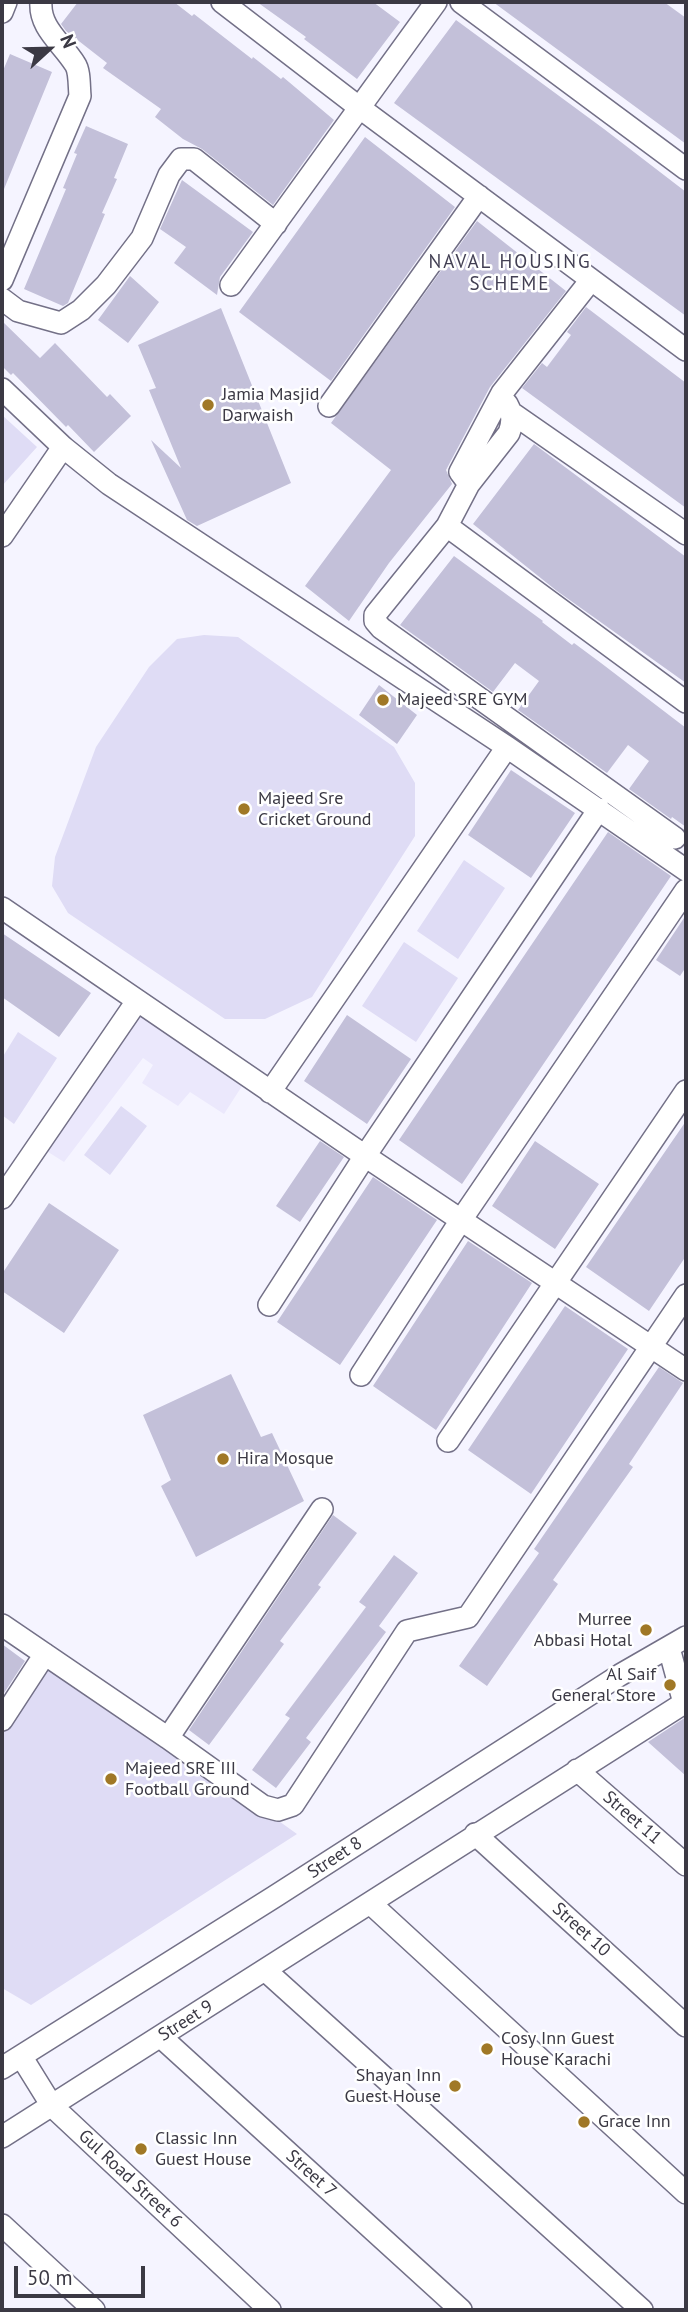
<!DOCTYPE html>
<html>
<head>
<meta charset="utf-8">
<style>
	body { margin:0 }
	#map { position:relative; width:688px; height:2312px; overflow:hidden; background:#f5f4ff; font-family:"PT Sans",sans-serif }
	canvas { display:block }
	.frame { position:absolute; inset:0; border:4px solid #3b3944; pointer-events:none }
	.north { position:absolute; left:14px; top:14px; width:70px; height:70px; -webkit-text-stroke:5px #fff; paint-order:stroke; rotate:68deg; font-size:19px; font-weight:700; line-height:28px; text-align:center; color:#3b3944 }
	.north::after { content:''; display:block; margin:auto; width:24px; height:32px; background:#3b3944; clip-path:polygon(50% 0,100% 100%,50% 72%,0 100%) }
	.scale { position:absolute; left:14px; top:2266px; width:131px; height:32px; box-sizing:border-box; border:4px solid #3b3944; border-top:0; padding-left:9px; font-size:21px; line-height:24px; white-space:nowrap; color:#3b3944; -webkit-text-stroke:5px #fff; paint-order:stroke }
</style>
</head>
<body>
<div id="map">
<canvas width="688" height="2312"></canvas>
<div class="frame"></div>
<div class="north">N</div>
<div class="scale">50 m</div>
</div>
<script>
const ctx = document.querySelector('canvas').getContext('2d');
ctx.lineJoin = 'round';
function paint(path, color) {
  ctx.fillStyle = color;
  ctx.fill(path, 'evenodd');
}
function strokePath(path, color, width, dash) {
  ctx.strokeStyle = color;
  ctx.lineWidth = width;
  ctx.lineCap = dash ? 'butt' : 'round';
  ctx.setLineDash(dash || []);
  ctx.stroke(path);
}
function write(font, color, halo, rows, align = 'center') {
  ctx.font = font + ' "PT Sans",sans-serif';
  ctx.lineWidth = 5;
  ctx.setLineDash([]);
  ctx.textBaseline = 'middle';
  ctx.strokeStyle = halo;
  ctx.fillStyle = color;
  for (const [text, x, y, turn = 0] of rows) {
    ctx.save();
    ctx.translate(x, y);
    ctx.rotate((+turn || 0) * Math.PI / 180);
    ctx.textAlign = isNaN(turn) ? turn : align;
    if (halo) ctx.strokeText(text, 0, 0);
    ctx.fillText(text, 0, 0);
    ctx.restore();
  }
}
const built = new Path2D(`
	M139,1011L244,1083L224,1114L190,1092L178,1106L142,1083L153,1065L143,1058L64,1162L45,1150Z`);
const green = new Path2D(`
	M2,415L37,447L2,486Z
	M204,635L238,637L394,747L415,783V836L312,997L265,1019H225L68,913L52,886L55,857L96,747L149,667L177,639Z
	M464,860L505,888L458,959L417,931Z
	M404,942L458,978L416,1042L362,1006Z
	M18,1032L57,1058L14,1124L2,1115V1058Z
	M121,1106L147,1126L110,1175L84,1155Z
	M45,1654L297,1834L31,2005L2,1988V1725Z`);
const building = new Path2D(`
	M78,2H174L192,16L194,14L252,59L253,57L281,79L283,77L334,120L273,205L202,149L183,139L155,117L161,109L103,68L107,63L66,31L61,24Z
	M257,2H373L400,22L357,79L304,39L306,37Z
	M493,2H664L686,18V144Z
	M456,20L604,129L686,192V316L394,103Z
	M10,54L52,72L2,194V73Z
	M86,126L128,144L114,178L117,179L102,213L105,214L68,303L63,306L24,289L66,189L63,188L77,154L74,153Z
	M365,137L455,207L331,381L239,312Z
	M182,180L253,232L220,277L217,295L174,263L186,247L160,229Z
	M477,221L566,291L490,387L446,470L452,484L389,563L349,621L305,586L391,470L331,423Z
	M130,276L159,302L128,343L98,320Z
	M586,307L686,383V508L522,388L542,363L547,367L571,335L567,332Z
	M221,308L291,483L197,526L187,520L151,440L181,468L149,390L156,388L138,345Z
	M2,321L40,358L55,343L107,397L110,394L131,416L94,452L68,425L66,427L13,373L11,375L2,366Z
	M534,444L686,557V683L557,591L473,524Z
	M454,556L543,621L542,622L572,645L574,643L601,663L686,728V827L672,817L671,819L629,789L649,761L628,745L607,773L518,710L539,681L515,663L493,692L400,625Z
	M379,685L417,715L397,744L359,715Z
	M511,770L575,813L531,878L468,835Z
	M608,832L671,876L462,1184L399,1140Z
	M686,915V967L680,976L656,960Z
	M2,933L91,993L59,1037L2,997Z
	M347,1015L411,1059L367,1124L304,1081Z
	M686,1121V1256L649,1311L586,1267Z
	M320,1141L344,1157L300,1222L276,1206Z
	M535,1141L599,1184L555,1249L492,1206Z
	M373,1177L437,1220L340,1365L277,1322Z
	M49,1203L119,1250L64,1333L2,1291V1274Z
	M468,1241L532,1283L436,1430L373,1386Z
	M565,1306L628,1349L531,1494L468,1450Z
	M659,1367L683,1383L629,1464L633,1467L553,1580L558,1584L487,1686L459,1666L539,1553L534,1549Z
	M231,1374L261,1437L272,1433L304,1501L196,1557L161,1486L171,1480L143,1415Z
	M333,1515L357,1533L318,1585L321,1587L280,1641L284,1644L209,1745L189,1730Z
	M394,1555L418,1573L379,1626L386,1632L306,1738L311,1742L276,1788L252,1770L290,1718L285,1715L366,1607L359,1602Z
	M2,1644L25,1661L2,1696Z
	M686,1717V1776L648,1742Z`);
const street = new Path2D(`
	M222,2L360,108L686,350
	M461,2L686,169
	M2,12L6,2
	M2,280L80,96C79,87 80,71 75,64C62,43 39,28 41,2
	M591,280L502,393L460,472L469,484L447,526L375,615V621L381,628L675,838
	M231,285L436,2
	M2,299L18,311L61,323L81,310L106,285L142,238L169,175L181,159H194L276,224
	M2,389L63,447L109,484L507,747L686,870
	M329,406L479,196
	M512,413L686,534
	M469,484L509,433C513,422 513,415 507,404
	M447,526L686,702
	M2,536L63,447
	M2,908L365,1156L686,1370
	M270,1092L507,747
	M2,1198L137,1001
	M269,1305L365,1156L599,809
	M361,1375L461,1220L686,890
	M448,1441L686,1091
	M2,1625L168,1738L263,1806L278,1810L293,1805L407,1631L468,1617L686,1295
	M669,1648L684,1703
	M2,1720L45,1654
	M168,1738L322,1509
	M577,1770L686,1865
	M475,1834L686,2026
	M370,1903L686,2193
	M266,1971L642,2310
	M161,2037L461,2310
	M21,2056L52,2106L270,2310
	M2,2068L274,1897L620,1675L686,1637
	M2,2137L684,1703
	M2,2225L94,2310`);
const markers = [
	[208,405,7,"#a07826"],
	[383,700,7,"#a07826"],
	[244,809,7,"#a07826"],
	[223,1459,7,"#a07826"],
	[646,1630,7,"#a07826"],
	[670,1685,7,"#a07826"],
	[111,1779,7,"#a07826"],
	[487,2049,7,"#a07826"],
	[455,2086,7,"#a07826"],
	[584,2122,7,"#a07826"],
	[141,2149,7,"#a07826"]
];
const poiNames = [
	["Jamia Masjid",222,395],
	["Darwaish",222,416],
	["Majeed SRE GYM",397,700],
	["Majeed Sre",258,799],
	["Cricket Ground",258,820],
	["Hira Mosque",237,1459],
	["Murree",632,1620,"right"],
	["Abbasi Hotal",632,1641,"right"],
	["Al Saif",656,1675,"right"],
	["General Store",656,1696,"right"],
	["Majeed SRE III",125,1769],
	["Football Ground",125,1790],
	["Cosy Inn Guest",501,2039],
	["House Karachi",501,2060],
	["Shayan Inn",441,2076,"right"],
	["Guest House",441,2097,"right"],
	["Grace Inn",598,2122],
	["Classic Inn",155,2139],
	["Guest House",155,2160]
];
const streetNames = [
	["Street 11",632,1818,41],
	["Street 8",335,1858,-33],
	["Street 10",581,1930,42],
	["Street 9",186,2021,-32],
	["Street 7",311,2174,42],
	["Gul Road Street 6",130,2179,43]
];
const neighbourhoodNames = [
	["NAVAL HOUSING",510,263],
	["SCHEME",510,285]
];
paint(built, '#ebe8fc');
paint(green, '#dfdcf5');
paint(building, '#c3c0d9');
strokePath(street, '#737087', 24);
strokePath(street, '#fff', 21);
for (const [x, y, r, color] of markers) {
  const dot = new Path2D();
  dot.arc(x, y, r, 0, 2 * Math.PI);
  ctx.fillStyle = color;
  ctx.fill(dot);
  strokePath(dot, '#fff', 2.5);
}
write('18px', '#3b3944', '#fff', poiNames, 'left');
write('18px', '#3b3944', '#fff', streetNames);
ctx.letterSpacing = '2px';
write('19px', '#423f53', '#fff', neighbourhoodNames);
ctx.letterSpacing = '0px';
</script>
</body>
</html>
